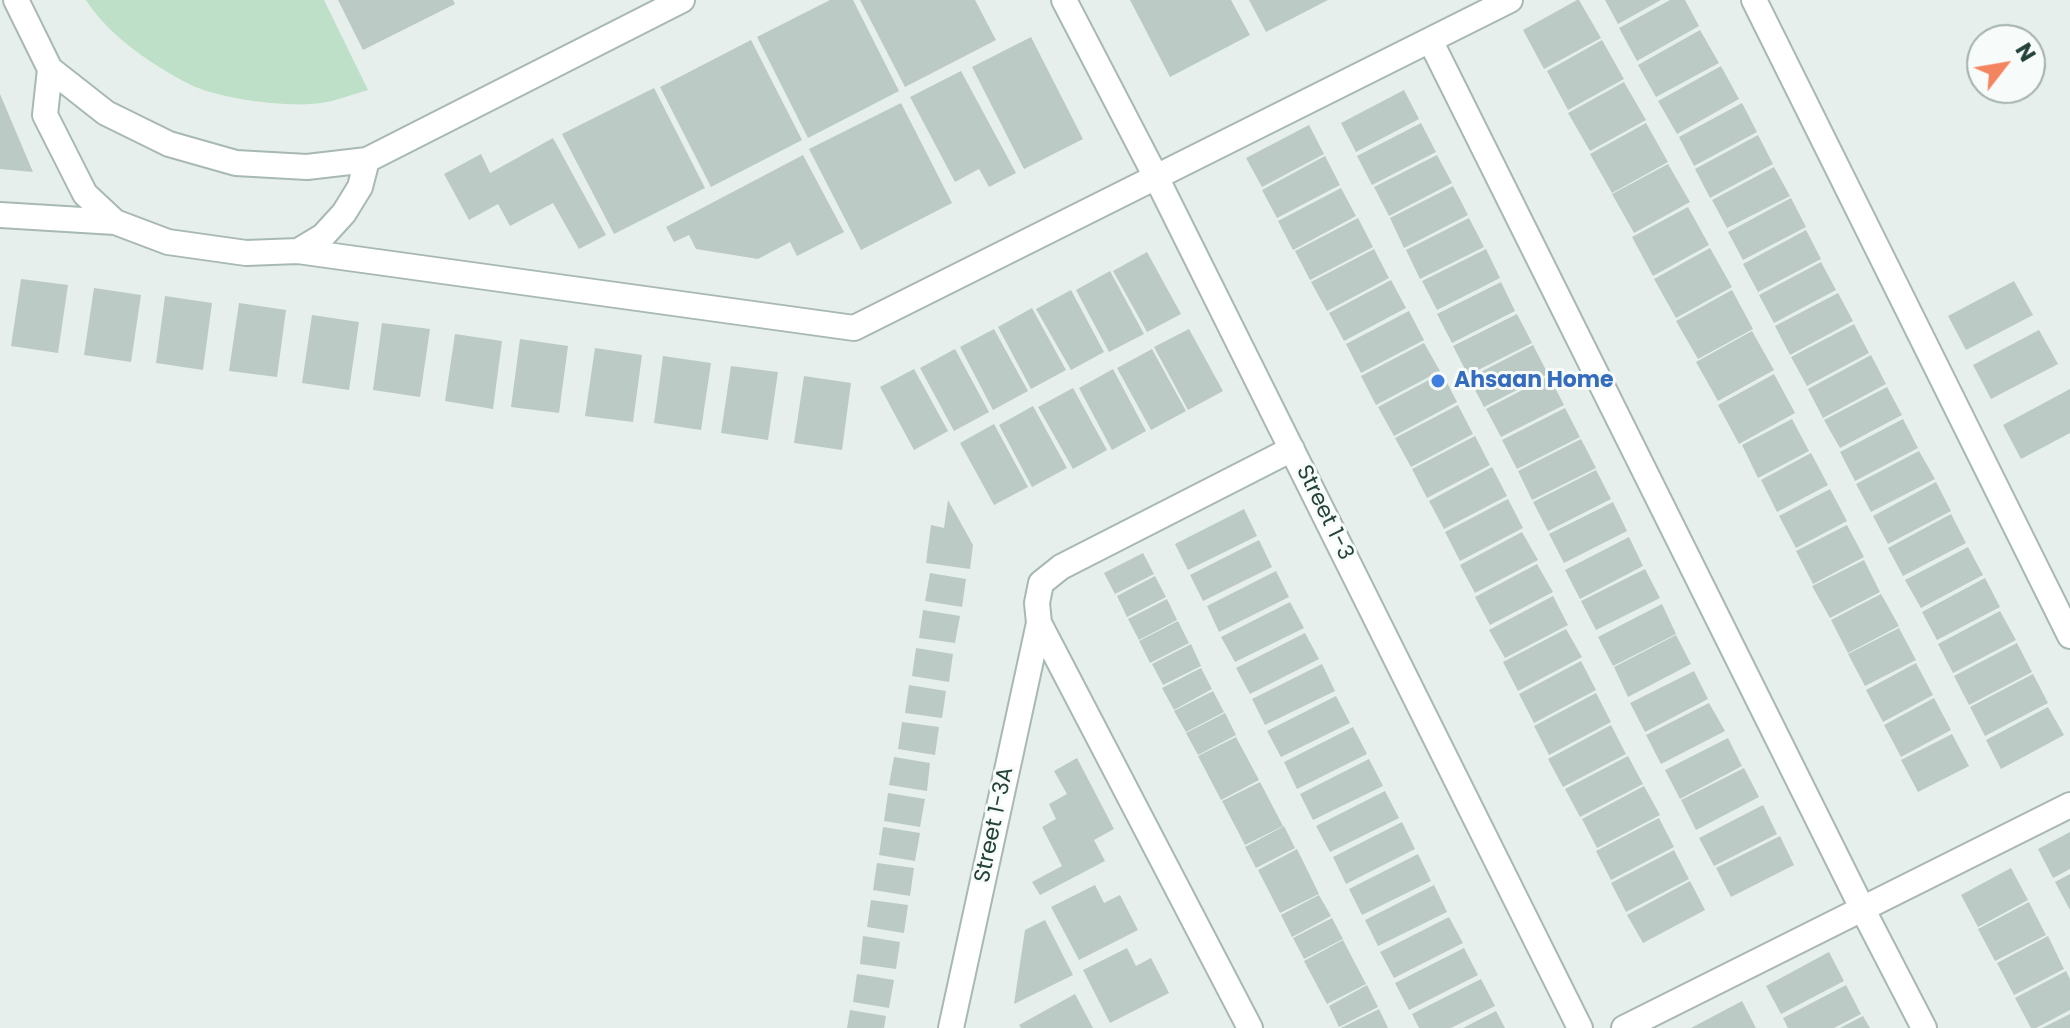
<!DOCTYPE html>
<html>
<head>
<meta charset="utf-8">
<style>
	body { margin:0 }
	#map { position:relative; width:2070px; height:1028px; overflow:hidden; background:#e6efeb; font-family:Poppins,sans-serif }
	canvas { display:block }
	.north { position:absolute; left:1966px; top:24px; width:80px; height:80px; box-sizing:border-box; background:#f7fbf9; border:2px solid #a3b1ad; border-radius:50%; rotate:59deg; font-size:22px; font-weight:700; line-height:32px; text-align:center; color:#24423a }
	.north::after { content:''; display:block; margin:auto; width:28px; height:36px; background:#f4845f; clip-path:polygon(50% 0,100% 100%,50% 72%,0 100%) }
</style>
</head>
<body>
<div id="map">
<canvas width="2070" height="1028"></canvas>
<div class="north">N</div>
</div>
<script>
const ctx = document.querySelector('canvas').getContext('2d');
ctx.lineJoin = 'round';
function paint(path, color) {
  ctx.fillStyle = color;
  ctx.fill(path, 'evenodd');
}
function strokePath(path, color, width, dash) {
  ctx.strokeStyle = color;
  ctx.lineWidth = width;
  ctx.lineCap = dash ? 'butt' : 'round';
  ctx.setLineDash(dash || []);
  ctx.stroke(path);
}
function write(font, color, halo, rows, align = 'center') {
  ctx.font = font + ' Poppins,sans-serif';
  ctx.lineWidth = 6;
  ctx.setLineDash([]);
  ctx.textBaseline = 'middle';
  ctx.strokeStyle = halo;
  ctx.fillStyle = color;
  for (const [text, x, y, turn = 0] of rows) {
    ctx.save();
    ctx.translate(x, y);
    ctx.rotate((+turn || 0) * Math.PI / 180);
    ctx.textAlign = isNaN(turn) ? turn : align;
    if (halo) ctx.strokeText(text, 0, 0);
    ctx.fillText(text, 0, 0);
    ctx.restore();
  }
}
const green = new Path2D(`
	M86,0H324L368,90C353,94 337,101 321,103C289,108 218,99 189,84C151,64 109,36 86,0Z`);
const building = new Path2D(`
	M338,0H453L455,4L363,50Z
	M830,0H853L899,91L808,138L757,37Z
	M860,0H975L996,40L905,87Z
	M1130,0H1231L1250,35L1170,77Z
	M1249,0H1328L1266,32Z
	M1577,0H1579L1601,38L1544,69L1523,30Z
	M1605,0H1661L1618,24Z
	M1670,0H1685L1699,26L1637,61L1619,28Z
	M1700,30L1719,63L1656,97L1638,65Z
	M1031,37L1083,139L1024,169L972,67Z
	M751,40L802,140L711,187L660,87Z
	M1602,40L1624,79L1568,110L1547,71Z
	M1721,66L1739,99L1677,134L1658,101Z
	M961,71L1016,173L989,187L979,169L955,182L910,97Z
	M1624,82L1646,120L1590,151L1568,113Z
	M654,88L705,188L614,234L562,134Z
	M1404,90L1419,119L1356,152L1341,123Z
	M0,94L33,172L0,169Z
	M901,103L952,203L861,250L809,149Z
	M1742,103L1757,132L1694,166L1679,137Z
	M1421,123L1436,152L1372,185L1357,156Z
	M1646,123L1668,162L1612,193L1590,154Z
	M1309,125L1324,154L1262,187L1246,158Z
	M1758,135L1773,164L1710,198L1695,169Z
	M553,138L606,235L579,249L553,203L510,226L498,204L469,220L444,174L481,154L490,173Z
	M803,155L844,232L797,256L790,242L758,259L696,249L689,235L674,242L666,227Z
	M1437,155L1452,183L1389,216L1374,187Z
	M1325,156L1340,185L1277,218L1262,190Z
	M1668,164L1690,202L1634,233L1612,194Z
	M1774,167L1790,196L1727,228L1712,200Z
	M1453,186L1468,215L1404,248L1390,218Z
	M1341,188L1356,216L1293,250L1278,221Z
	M1791,198L1806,227L1743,260L1728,232Z
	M1688,207L1709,245L1653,276L1632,237Z
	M1358,218L1373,247L1310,280L1295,251Z
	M1469,218L1484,247L1420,279L1406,250Z
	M1806,230L1821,259L1758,292L1743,264Z
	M1710,248L1732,287L1676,318L1654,279Z
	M1374,249L1389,278L1327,311L1311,282Z
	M1486,249L1500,278L1437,310L1422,281Z
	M1147,252L1181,314L1147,332L1113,271Z
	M1821,262L1836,290L1774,323L1759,295Z
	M1110,271L1144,334L1109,352L1076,290Z
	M21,279L68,285L58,353L11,346Z
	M1391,280L1406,308L1344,341L1329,313Z
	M2014,281L2033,315L1966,350L1948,316Z
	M1501,282L1515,311L1452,343L1437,314Z
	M94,288L141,295L131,362L84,355Z
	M1071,290L1104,352L1071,370L1036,309Z
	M1732,290L1753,329L1698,359L1676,321Z
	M1838,293L1853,321L1790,355L1775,326Z
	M165,296L212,303L203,370L156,363Z
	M239,303L286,310L277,377L229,371Z
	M1032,308L1066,370L1031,389L998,327Z
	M1409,311L1424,340L1361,373L1346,344Z
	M1517,314L1532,343L1468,375L1453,346Z
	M312,315L359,322L349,390L302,383Z
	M382,323L430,329L420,397L373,390Z
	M1854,324L1869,353L1807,386L1791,357Z
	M994,329L1028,391L993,410L960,347Z
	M1189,329L1223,391L1188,410L1154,347Z
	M2039,330L2058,364L1991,399L1973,365Z
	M1752,331L1774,370L1718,401L1696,362Z
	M455,334L502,341L493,409L445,401Z
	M520,339L568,346L559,413L511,407Z
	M1424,343L1440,371L1376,405L1361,376Z
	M1533,345L1548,374L1484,407L1469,378Z
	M595,348L642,355L633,422L585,416Z
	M955,349L989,412L954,431L920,368Z
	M1152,349L1186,411L1151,430L1117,368Z
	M1871,355L1886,384L1823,418L1808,389Z
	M663,356L711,363L701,430L654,423Z
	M731,366L778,372L768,440L721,433Z
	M914,369L948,431L914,450L880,387Z
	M1113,369L1146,431L1112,450L1079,388Z
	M1442,373L1457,402L1394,436L1378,407Z
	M1774,374L1795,413L1739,444L1718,405Z
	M804,376L851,383L842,450L794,443Z
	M1549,376L1564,405L1501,437L1486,409Z
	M1887,387L1902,415L1840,448L1824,420Z
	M1073,388L1107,450L1073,469L1038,407Z
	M2070,389V433L2021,459L2003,425Z
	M1458,405L1473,434L1411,467L1395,438Z
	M1033,406L1067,468L1032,487L999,425Z
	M1565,408L1580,437L1517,469L1502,440Z
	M1792,419L1809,451L1758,478L1742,445Z
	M1903,419L1918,448L1855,481L1840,452Z
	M994,424L1028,487L994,505L960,443Z
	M1475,436L1490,465L1427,498L1412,469Z
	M1581,439L1596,468L1532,500L1518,471Z
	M1919,451L1935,479L1871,512L1856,484Z
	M1811,453L1828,485L1777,512L1761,480Z
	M1492,467L1507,496L1444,529L1429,501Z
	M1596,470L1611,499L1548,531L1533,502Z
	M1936,482L1951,511L1888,544L1873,516Z
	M1830,489L1847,521L1796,548L1779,516Z
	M1508,499L1523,528L1460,561L1445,532Z
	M948,500L973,545L970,569L926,563L931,525L944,528Z
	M1613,502L1627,531L1564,563L1549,534Z
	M1244,509L1257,536L1188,570L1175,544Z
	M1951,514L1966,543L1903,576L1888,548Z
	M1847,525L1864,557L1813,584L1796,551Z
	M1522,532L1538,560L1475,593L1460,565Z
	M1629,537L1643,566L1580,599L1565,570Z
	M1259,540L1272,567L1203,601L1190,575Z
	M1968,547L1983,575L1921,608L1905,580Z
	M1143,553L1154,574L1115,594L1104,573Z
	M1864,560L1880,592L1830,618L1812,586Z
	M1537,564L1553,592L1490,625L1475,597Z
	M1645,569L1660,598L1596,630L1581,601Z
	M1276,571L1289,597L1219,632L1207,606Z
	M930,573L966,579L962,607L925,601Z
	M1155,576L1166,597L1127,617L1117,596Z
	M1985,578L2000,607L1937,640L1922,612Z
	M1881,594L1899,626L1848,653L1831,620Z
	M1553,596L1568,625L1505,658L1489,630Z
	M1167,599L1177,620L1139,640L1128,619Z
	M1290,602L1304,628L1235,662L1221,637Z
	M1662,604L1676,634L1613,666L1598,637Z
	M923,610L960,616L955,643L919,638Z
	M2000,611L2016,640L1953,673L1938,644Z
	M1178,621L1189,643L1150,663L1139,641Z
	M1899,628L1916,660L1865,686L1848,654Z
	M1566,629L1582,657L1518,691L1503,662Z
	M1305,633L1319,659L1250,694L1236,668Z
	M1676,635L1691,664L1628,697L1614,667Z
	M2017,643L2032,672L1969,705L1954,676Z
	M1191,644L1201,666L1163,685L1152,664Z
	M916,648L953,654L949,682L912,676Z
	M1581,661L1596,690L1534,723L1519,694Z
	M1916,663L1933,695L1883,722L1866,690Z
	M1322,664L1335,691L1265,725L1252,699Z
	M1201,668L1212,689L1174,710L1162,688Z
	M1694,671L1708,699L1645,732L1630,703Z
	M2033,674L2048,703L1985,736L1970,707Z
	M909,685L946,691L942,718L905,713Z
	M1213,691L1224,712L1186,732L1174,711Z
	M1596,693L1611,722L1549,755L1534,726Z
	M1336,696L1350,723L1281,757L1267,731Z
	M1934,698L1951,730L1901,757L1884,725Z
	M1709,703L1725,731L1661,764L1646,735Z
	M2048,707L2064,735L2001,769L1986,740Z
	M1225,713L1236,735L1198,755L1186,733Z
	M902,722L939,727L935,755L898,749Z
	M1611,725L1626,754L1563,787L1548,759Z
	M1353,727L1367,754L1297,789L1284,762Z
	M1952,734L1969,766L1918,792L1901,760Z
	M1236,737L1259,780L1221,800L1198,756Z
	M1728,738L1742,766L1680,799L1665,770Z
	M1628,756L1643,784L1580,817L1565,789Z
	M894,757L930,763L927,791L889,785Z
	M1077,758L1114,829L1094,840L1105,861L1040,895L1032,882L1062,866L1042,827L1056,819L1049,804L1067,794L1054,771Z
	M1369,759L1383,786L1313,820L1300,794Z
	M1744,768L1759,797L1696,830L1681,800Z
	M1260,782L1283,826L1245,845L1222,801Z
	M1644,786L1660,815L1597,848L1582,819Z
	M1385,791L1399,818L1330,852L1316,826Z
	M888,793L925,799L920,827L884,821Z
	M1763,805L1777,834L1714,866L1699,838Z
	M1659,818L1674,847L1611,880L1596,851Z
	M1402,822L1415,849L1346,884L1333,857Z
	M1284,826L1295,848L1256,868L1245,847Z
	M883,827L920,833L915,861L879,855Z
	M2070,832V869L2053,878L2038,849Z
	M1780,836L1794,865L1731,897L1716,868Z
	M1297,849L1319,894L1280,913L1258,870Z
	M1674,850L1689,879L1626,912L1611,883Z
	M1418,854L1431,881L1362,915L1349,889Z
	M877,863L914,868L910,896L873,890Z
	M2011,868L2028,900L1978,927L1961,895Z
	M2070,874V910L2055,882Z
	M1690,881L1705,910L1643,943L1627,915Z
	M1095,885L1104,903L1120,895L1138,930L1079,960L1051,907Z
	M1434,885L1447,912L1378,946L1365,920Z
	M1319,895L1331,916L1292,937L1281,915Z
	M871,900L908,905L904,933L867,927Z
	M2029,902L2046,935L1995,961L1978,929Z
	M1449,917L1463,943L1394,978L1380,952Z
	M1332,918L1343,939L1304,959L1293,938Z
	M1045,920L1073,975L1014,1004L1025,930Z
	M863,936L900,942L896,969L860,964Z
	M2048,936L2064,969L2014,995L1997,963Z
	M1343,940L1366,984L1327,1004L1304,961Z
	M1127,948L1136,966L1151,958L1169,993L1110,1023L1083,970Z
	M1464,948L1478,975L1409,1010L1395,983Z
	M1829,952L1844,981L1781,1014L1766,986Z
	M2066,971L2070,979V1010L2036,1028H2031L2015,998Z
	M857,974L894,980L889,1008L853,1002Z
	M1481,979L1495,1006L1451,1028H1419L1412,1014Z
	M1367,985L1378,1007L1339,1027L1329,1006Z
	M1846,985L1861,1014L1834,1028H1788L1783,1018Z
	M1075,994L1093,1028H1021L1019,1025Z
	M1742,1001L1756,1028H1691Z
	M1379,1009L1388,1028H1341Z
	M850,1010L886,1016L884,1028H847Z
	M1496,1011L1505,1028H1463Z
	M2070,1014V1028H2042Z
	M1863,1016L1870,1028H1840Z`);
const minor = new Path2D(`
	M16,0L50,69L106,113L169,144L236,163L307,167L367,160L682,0
	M1064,0L1157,179L1580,1028
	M1754,0L2070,636
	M1430,40L1863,910L1924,1028
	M50,69L45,115L85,194L115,222L168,242L246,253L298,251L323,236L344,213L360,187L367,160
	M0,215L115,222
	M298,251L854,328L1510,0
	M951,1028L1039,623
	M1250,1028L1039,623L1037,603L1041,583L1061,567L1292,449
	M1624,1028L2070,805`);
const markers = [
	[1438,381,8,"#3f7fe0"]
];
const shopNames = [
	["Ahsaan Home",1454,381]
];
const streetNames = [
	["Street 1-3",1324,513,64],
	["Street 1-3A",995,825,-78]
];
paint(green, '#bfe0c8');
paint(building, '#bbcac4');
strokePath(minor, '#a8b8b2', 28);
strokePath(minor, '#fff', 24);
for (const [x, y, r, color] of markers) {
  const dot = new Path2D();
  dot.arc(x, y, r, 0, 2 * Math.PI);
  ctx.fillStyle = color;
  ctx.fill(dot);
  strokePath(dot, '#f7fbf9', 3);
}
write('bold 22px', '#366cbe', '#f7fbf9', shopNames, 'left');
write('22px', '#24423a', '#f7fbf9', streetNames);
</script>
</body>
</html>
